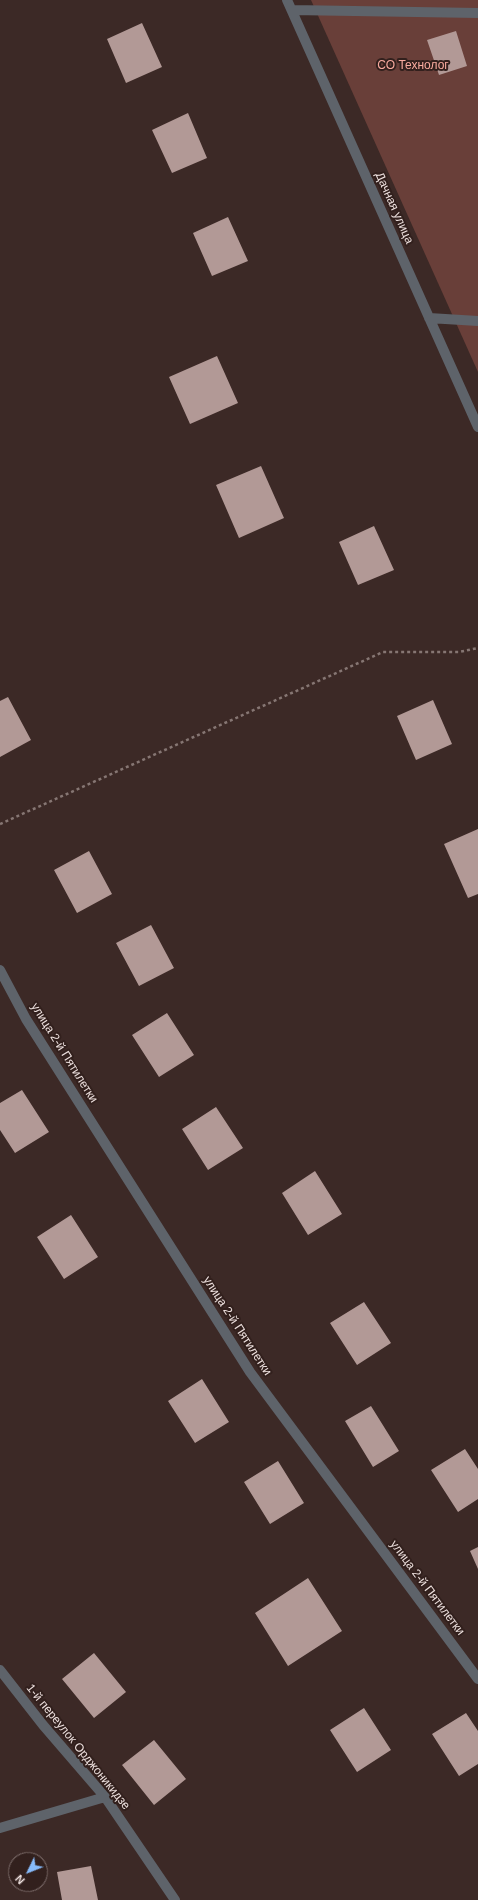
<!DOCTYPE html>
<html>
<head>
<meta charset="utf-8">
<style>
	body { margin:0 }
	#map { position:relative; width:478px; height:1900px; overflow:hidden; background:#3c2926; font-family:Helvetica,sans-serif }
	canvas { display:block }
	.north { position:absolute; left:8px; top:1852px; width:40px; height:40px; box-sizing:border-box; background:#32201d; border:1px solid #7d6d6b; border-radius:50%; rotate:227deg; font-size:11px; font-weight:700; line-height:16px; text-align:center; color:#eee1df }
	.north::after { content:''; display:block; margin:auto; width:14px; height:18px; background:#87bbfb; clip-path:polygon(50% 0,100% 100%,50% 72%,0 100%) }
</style>
</head>
<body>
<div id="map">
<canvas width="478" height="1900"></canvas>
<div class="north">N</div>
</div>
<script>
const ctx = document.querySelector('canvas').getContext('2d');
ctx.lineJoin = 'round';
function paint(path, color) {
  ctx.fillStyle = color;
  ctx.fill(path, 'evenodd');
}
function strokePath(path, color, width, dash) {
  ctx.strokeStyle = color;
  ctx.lineWidth = width;
  ctx.lineCap = dash ? 'butt' : 'round';
  ctx.setLineDash(dash || []);
  ctx.stroke(path);
}
function write(font, color, halo, rows, align = 'center') {
  ctx.font = font + ' Helvetica,sans-serif';
  ctx.lineWidth = 4;
  ctx.setLineDash([]);
  ctx.textBaseline = 'middle';
  ctx.strokeStyle = halo;
  ctx.fillStyle = color;
  for (const [text, x, y, turn = 0] of rows) {
    ctx.save();
    ctx.translate(x, y);
    ctx.rotate((+turn || 0) * Math.PI / 180);
    ctx.textAlign = isNaN(turn) ? turn : align;
    if (halo) ctx.strokeText(text, 0, 0);
    ctx.fillText(text, 0, 0);
    ctx.restore();
  }
}
const green = new Path2D(`
	M311,0H478V372Z`);
const building = new Path2D(`
	M142,23L162,67L126,83L107,39Z
	M456,31L467,66L439,75L427,40Z
	M188,113L207,158L172,173L152,130Z
	M228,217L248,261L212,276L193,233Z
	M217,356L238,403L190,424L169,377Z
	M261,466L284,518L239,538L216,485Z
	M374,526L394,570L358,585L339,542Z
	M8,697L31,740L0,757V701Z
	M433,700L452,744L416,760L397,716Z
	M478,829V894L468,898L444,844Z
	M89,851L112,894L77,913L54,870Z
	M151,925L174,968L139,986L116,943Z
	M167,1013L194,1055L159,1077L132,1035Z
	M22,1090L49,1132L15,1153L0,1130V1103Z
	M216,1107L243,1148L208,1170L182,1129Z
	M315,1171L342,1214L308,1235L282,1193Z
	M71,1215L98,1257L64,1279L37,1237Z
	M364,1302L391,1343L357,1365L330,1323Z
	M202,1379L229,1422L195,1443L168,1401Z
	M371,1406L399,1451L373,1467L345,1421Z
	M465,1449L478,1469V1499L458,1512L431,1470Z
	M278,1461L304,1503L270,1524L244,1482Z
	M478,1547V1569L470,1551Z
	M308,1578L342,1631L288,1666L255,1613Z
	M94,1653L126,1692L94,1718L62,1679Z
	M364,1708L391,1750L357,1772L330,1730Z
	M466,1713L478,1731V1764L459,1776L432,1734Z
	M154,1740L186,1779L154,1805L122,1765Z
	M91,1866L98,1900H62L57,1872Z`);
const path = new Path2D(`
	M0,824L383,652H459L478,648`);
const minor = new Path2D(`
	M287,0L478,427
	M292,10L478,13
	M429,318L478,321
	M0,970L26,1019L250,1372L478,1679
	M0,1670L43,1725L105,1797L175,1900
	M0,1828L105,1797`);
const parkNames = [
	["СО Технолог",413,66]
];
const streetNames = [
	["Дачная улица",394,208,66],
	["улица 2-й Пятилетки",64,1053,58],
	["улица 2-й Пятилетки",237,1326,57],
	["улица 2-й Пятилетки",427,1588,53],
	["1-й переулок Орджоникидзе",78,1747,51]
];
paint(green, '#693f39');
paint(building, '#b29996');
strokePath(path, '#867673', 2.5, [3, 3]);
strokePath(minor, '#5e636a', 10);
write('12px', '#f8aa9e', '#32201d', parkNames);
write('12px', '#eee1df', '#32201d', streetNames);
</script>
</body>
</html>
